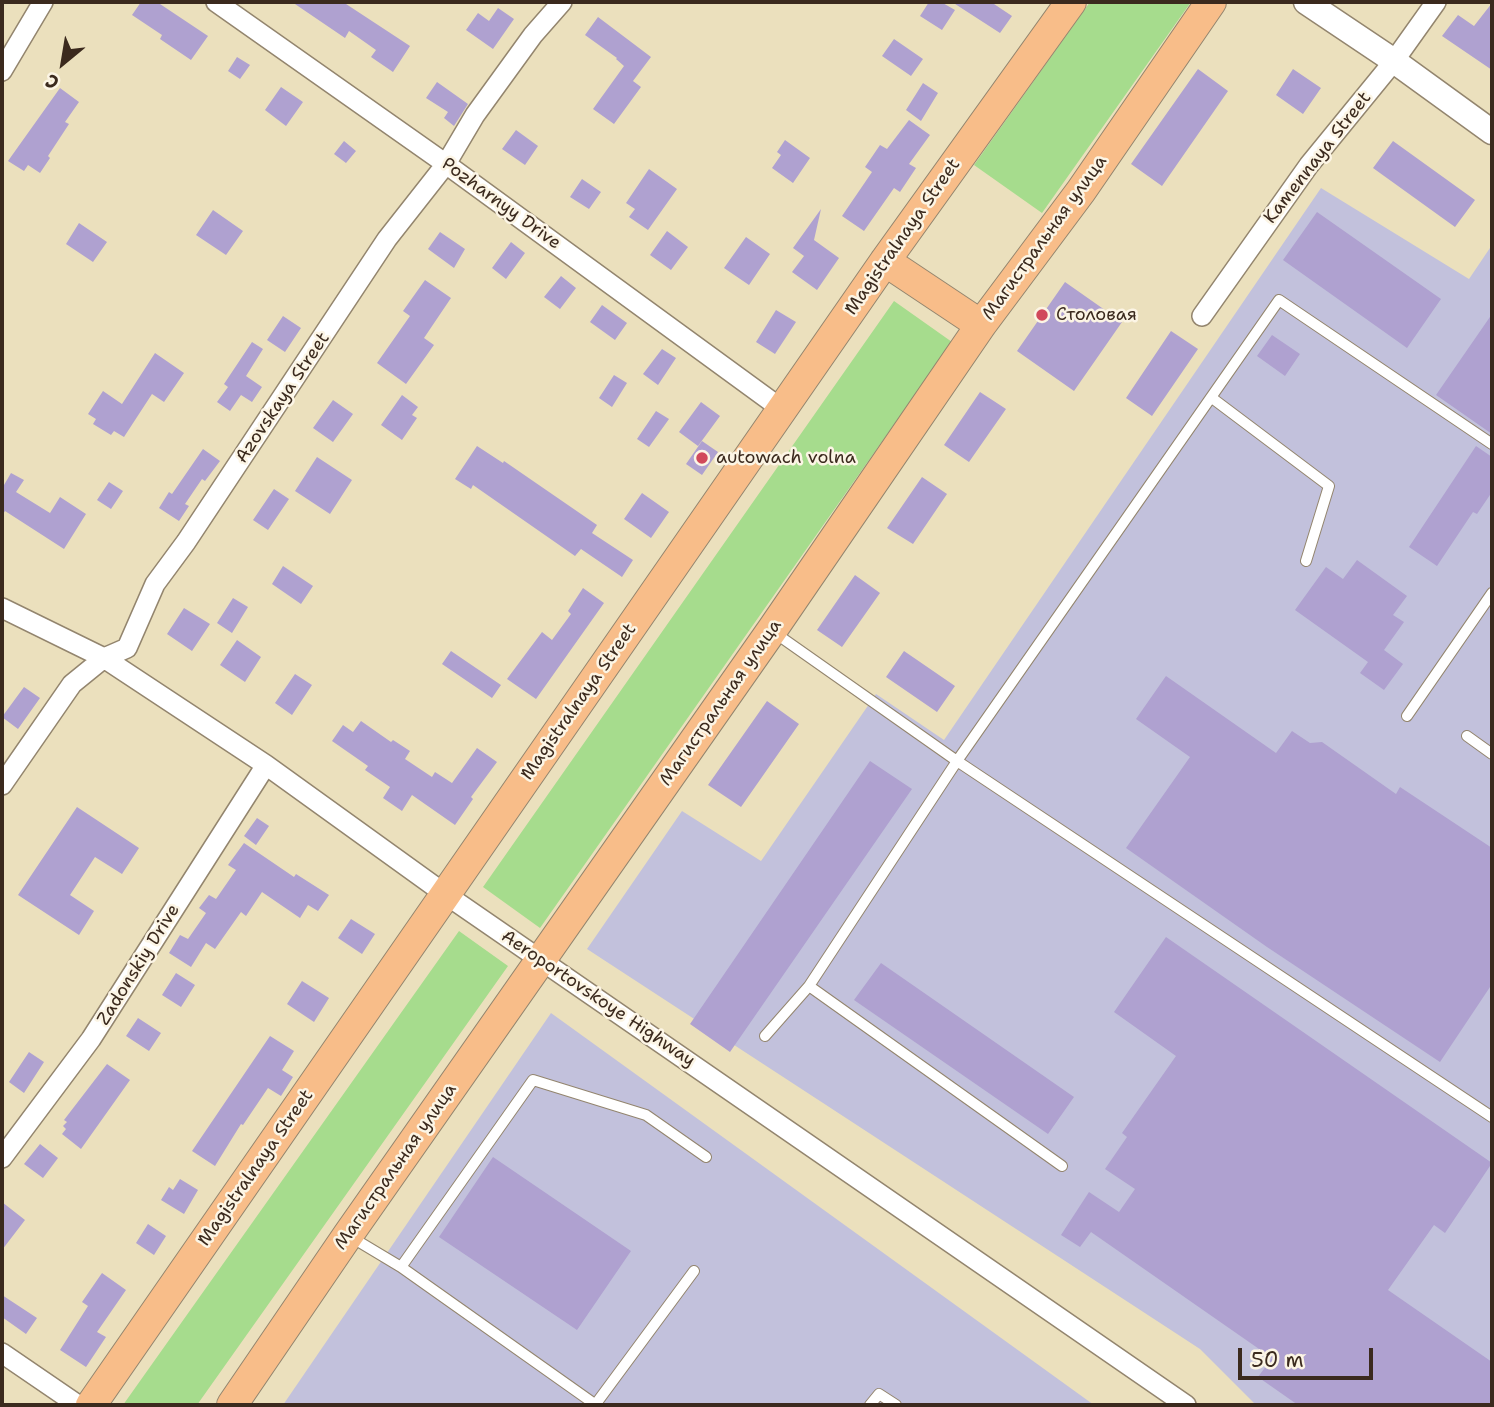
<!DOCTYPE html>
<html>
<head>
<meta charset="utf-8">
<style>
	body { margin:0 }
	#map { position:relative; width:1494px; height:1407px; overflow:hidden; background:#ebe0bd; font-family:"Shantell Sans",sans-serif }
	canvas { display:block }
	.frame { position:absolute; inset:0; border:4px solid #3b2a1e; pointer-events:none }
	.north { position:absolute; left:28px; top:28px; width:70px; height:70px; -webkit-text-stroke:5px #fcf5e5; paint-order:stroke; rotate:210deg; font-size:19px; font-weight:700; line-height:28px; text-align:center; color:#3b2a1e }
	.north::after { content:''; display:block; margin:auto; width:24px; height:32px; background:#3b2a1e; clip-path:polygon(50% 0,100% 100%,50% 72%,0 100%) }
	.scale { position:absolute; left:1238px; top:1348px; width:135px; height:32px; box-sizing:border-box; border:4px solid #3b2a1e; border-top:0; padding-left:9px; font-size:21px; line-height:24px; white-space:nowrap; color:#3b2a1e; -webkit-text-stroke:5px #fcf5e5; paint-order:stroke }
</style>
</head>
<body>
<div id="map">
<canvas width="1494" height="1407"></canvas>
<div class="frame"></div>
<div class="north">С</div>
<div class="scale">50 m</div>
</div>
<script>
const ctx = document.querySelector('canvas').getContext('2d');
ctx.lineJoin = 'round';
function paint(path, color) {
  ctx.fillStyle = color;
  ctx.fill(path, 'evenodd');
}
function strokePath(path, color, width, dash) {
  ctx.strokeStyle = color;
  ctx.lineWidth = width;
  ctx.lineCap = dash ? 'butt' : 'round';
  ctx.setLineDash(dash || []);
  ctx.stroke(path);
}
function write(font, color, halo, rows, align = 'center') {
  ctx.font = font + ' "Shantell Sans",sans-serif';
  ctx.lineWidth = 5;
  ctx.setLineDash([]);
  ctx.textBaseline = 'middle';
  ctx.strokeStyle = halo;
  ctx.fillStyle = color;
  for (const [text, x, y, turn = 0] of rows) {
    ctx.save();
    ctx.translate(x, y);
    ctx.rotate((+turn || 0) * Math.PI / 180);
    ctx.textAlign = isNaN(turn) ? turn : align;
    if (halo) ctx.strokeText(text, 0, 0);
    ctx.fillText(text, 0, 0);
    ctx.restore();
  }
}
const industrial = new Path2D(`
	M1321,188L1469,279L1492,245V1405H1256L1200,1349L587,949L682,811L761,861L876,694L944,740Z
	M551,1013L1094,1405H283Z`);
const green = new Path2D(`
	M1090,2H1191L1042,213L974,165Z
	M894,301L952,342L540,928L483,887Z
	M459,931L508,966L197,1405H123Z`);
const building = new Path2D(`
	M141,2H157L208,36L191,60L160,39L162,35L132,15Z
	M292,2H343L410,46L393,72L371,57L376,50L349,31L345,38Z
	M929,2H941L955,10L942,30L920,16Z
	M952,2H991L1012,16L1000,33Z
	M1492,3V70L1442,36L1458,15L1474,26Z
	M498,8L514,19L493,49L466,30L478,13L489,21Z
	M598,17L651,57L633,81L641,87L614,124L593,109L624,66L616,59L617,58L585,35Z
	M894,39L923,59L911,76L882,56Z
	M237,57L250,65L240,79L228,71Z
	M1198,69L1228,91L1162,186L1131,164Z
	M1293,69L1321,88L1303,114L1276,95Z
	M437,82L468,104L454,126L444,118L448,112L426,98Z
	M923,83L938,93L921,121L906,110Z
	M281,87L303,102L286,126L265,110Z
	M60,88L79,102L65,122L69,124L48,156L50,158L40,173L28,165L24,171L8,161Z
	M909,120L930,135L909,164L916,168L900,192L894,188L864,231L842,216L872,172L865,167L880,145L887,149Z
	M516,130L538,146L525,165L502,149Z
	M785,140L810,158L793,183L772,168L781,155L777,152Z
	M344,141L356,151L346,163L334,154Z
	M1393,141L1475,200L1455,227L1373,168Z
	M649,169L677,189L648,230L629,217L635,209L626,203Z
	M582,179L601,192L589,209L570,197Z
	M821,209L814,240L839,258L817,290L792,272L804,256L793,248Z
	M213,210L243,231L226,255L196,235Z
	M1317,212L1441,299L1407,348L1283,260Z
	M79,223L107,242L93,262L66,244Z
	M667,231L688,247L671,270L650,255Z
	M440,232L465,249L454,268L428,249Z
	M746,237L770,254L749,285L724,268Z
	M511,242L525,253L506,279L492,268Z
	M561,276L576,288L560,309L544,297Z
	M425,280L451,298L424,338L434,345L406,384L377,363L410,316L403,311Z
	M1065,282L1122,322L1074,391L1017,351Z
	M602,305L627,323L615,340L590,322Z
	M776,310L796,322L775,354L756,342Z
	M1492,314V434L1436,395Z
	M283,316L301,328L285,352L267,340Z
	M1171,331L1198,349L1152,416L1126,398Z
	M1272,335L1300,354L1285,376L1257,356Z
	M252,342L263,349L246,376L262,387L252,402L241,395L230,411L217,402L228,387L224,384Z
	M662,349L676,358L658,385L643,374Z
	M155,353L184,373L164,402L152,394L124,437L114,431L111,435L93,424L96,419L88,414L103,391L122,404Z
	M614,375L627,383L612,407L599,398Z
	M980,392L1006,409L969,462L944,445Z
	M402,395L418,407L412,415L417,418L402,440L381,425Z
	M333,400L353,414L333,442L313,428Z
	M701,402L720,416L698,446L679,432Z
	M656,411L669,419L649,447L637,439Z
	M702,441L718,452L702,475L686,464Z
	M477,446L503,463L504,461L597,525L592,533L633,560L622,577L581,549L575,556L473,485L471,489L455,479Z
	M1476,446L1492,457V492L1477,514L1473,512L1437,566L1409,547Z
	M203,449L220,461L205,481L202,479L185,504L189,506L179,521L159,508L169,492L172,494Z
	M317,457L352,480L330,514L295,491Z
	M11,473L24,480L16,492L50,513L60,497L86,514L64,549L5,511L2,516V484L4,485Z
	M922,477L947,494L913,544L887,528Z
	M109,482L123,491L111,509L97,500Z
	M274,489L289,499L268,530L253,520Z
	M642,493L669,512L651,538L624,519Z
	M1357,560L1407,596L1393,615L1404,622L1384,650L1403,664L1384,690L1360,673L1368,662L1295,610L1326,567L1343,579Z
	M283,566L313,586L301,604L272,584Z
	M855,575L880,593L842,647L817,630Z
	M583,588L604,603L536,699L507,679L542,632L552,640L571,614L568,611Z
	M233,598L248,607L232,633L217,623Z
	M184,608L210,624L192,651L167,634Z
	M237,640L261,657L245,682L220,665Z
	M451,651L501,685L492,698L442,664Z
	M904,651L955,686L937,712L886,677Z
	M295,674L312,685L292,715L275,703Z
	M1166,676L1276,753L1292,731L1310,743L1322,742L1396,794L1400,787L1492,848V984L1440,1062L1267,947L1126,848L1190,757L1136,719Z
	M24,687L40,698L18,729L2,717Z
	M767,701L799,724L741,807L708,785Z
	M361,721L391,742L393,740L410,751L405,759L432,777L435,772L452,783L477,748L497,762L471,797L473,799L455,825L412,795L402,811L383,798L390,787L365,770L368,766L332,741L343,725L353,732Z
	M870,761L912,789L730,1052L690,1024Z
	M77,807L139,848L122,874L95,857L70,895L94,911L79,935L18,895Z
	M257,818L269,826L256,845L244,836Z
	M244,843L294,877L296,874L329,895L318,911L308,905L300,918L262,892L246,916L241,912L215,949L206,943L191,967L169,953L180,935L188,939L206,913L199,908L209,895L216,899L236,870L228,865Z
	M351,919L375,934L362,954L338,938Z
	M1166,937L1492,1163L1445,1233L1434,1225L1388,1290L1492,1362V1405H1298L1258,1377L1272,1358L1091,1232L1080,1247L1061,1235L1089,1192L1119,1212L1135,1189L1105,1169L1127,1137L1122,1133L1176,1056L1114,1012Z
	M881,963L1074,1097L1048,1134L854,1000Z
	M176,973L195,985L181,1007L162,995Z
	M302,981L329,998L314,1022L287,1004Z
	M138,1018L161,1033L149,1051L126,1036Z
	M270,1036L294,1051L282,1070L293,1077L281,1096L268,1088L243,1125L241,1124L215,1166L192,1151Z
	M29,1052L44,1062L24,1093L9,1082Z
	M107,1064L130,1080L81,1149L62,1134L66,1129L63,1126L67,1122L64,1120Z
	M40,1144L58,1158L43,1178L24,1164Z
	M493,1157L631,1251L577,1330L439,1237Z
	M180,1179L198,1190L184,1214L161,1200L169,1187L173,1190Z
	M2,1202L25,1220L2,1250Z
	M148,1224L166,1236L154,1255L136,1243Z
	M102,1273L126,1290L97,1332L106,1337L86,1367L60,1350L88,1306L82,1302Z
	M2,1295L37,1318L26,1334L2,1317Z`);
const service = new Path2D(`
	M1212,398L1329,486L1306,561
	M775,633L957,761L1279,300L1492,444
	M1407,716L1492,593
	M1467,736L1492,754
	M809,986L1062,1166
	M765,1036L809,986L957,761L1492,1117
	M351,1237L401,1267L596,1405
	M401,1267L533,1080L646,1115L706,1157
	M595,1405L694,1271
	M870,1405L879,1394L896,1405`);
const minor = new Path2D(`
	M216,2L446,164L783,410
	M2,71L43,2
	M1202,316L1309,165L1394,61L1436,2
	M2,608L104,658L266,765L445,894L1186,1405
	M2,785L72,684L104,658L127,648L155,584L186,542L387,239L446,164L475,115L533,35L562,2
	M2,1158L91,1039L266,765
	M2,1353L78,1405`);
const tertiary = new Path2D(`
	M1306,2L1394,61L1492,132`);
const primary = new Path2D(`
	M885,261L981,325
	M91,1405L885,261L1071,2
	M232,1405L348,1235L772,630L981,325L1081,191L1211,2`);
const markers = [
	[1042,315,7,"#d1495b"],
	[702,458,7,"#d1495b"]
];
const streetNames = [
	["Kamennaya Street",1318,158,-52],
	["Pozharnyy Drive",501,204,36],
	["Magistralnaya Street",903,237,-55],
	["Магистральная улица",1045,238,-54],
	["Azovskaya Street",283,398,-56],
	["Magistralnaya Street",579,702,-55],
	["Магистральная улица",721,703,-55],
	["Zadonskiy Drive",139,965,-58],
	["Aeroportovskoye Highway",598,999,34],
	["Магистральная улица",396,1167,-55],
	["Magistralnaya Street",256,1168,-55]
];
const poiNames = [
	["Столовая",1056,315],
	["autowach volna",716,458]
];
paint(industrial, '#c2c1dc');
paint(green, '#a6dc8d');
paint(building, '#afa1d0');
strokePath(service, '#93856e', 12);
strokePath(minor, '#93856e', 22);
strokePath(tertiary, '#93856e', 27);
strokePath(primary, '#93856e', 32);
strokePath(service, '#fff', 10);
strokePath(minor, '#fff', 19);
strokePath(tertiary, '#fff', 24);
strokePath(primary, '#f8bd89', 30);
for (const [x, y, r, color] of markers) {
  const dot = new Path2D();
  dot.arc(x, y, r, 0, 2 * Math.PI);
  ctx.fillStyle = color;
  ctx.fill(dot);
  strokePath(dot, '#fcf5e5', 2.5);
}
write('18px', '#3b2a1e', '#fcf5e5', streetNames);
write('18px', '#3b2a1e', '#fcf5e5', poiNames, 'left');
</script>
</body>
</html>
